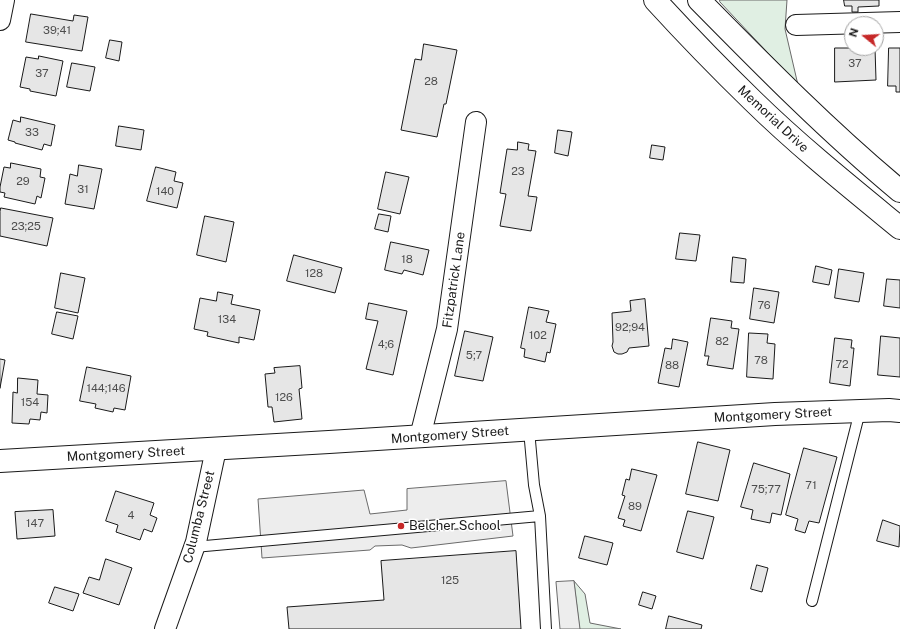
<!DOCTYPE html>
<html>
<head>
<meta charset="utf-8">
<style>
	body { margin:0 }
	#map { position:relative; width:900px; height:629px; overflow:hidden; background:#fff; font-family:"Public Sans",sans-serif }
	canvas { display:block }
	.north { position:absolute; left:844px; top:16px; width:40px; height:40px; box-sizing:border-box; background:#fff; border:1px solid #a3a3a3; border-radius:50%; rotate:288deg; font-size:11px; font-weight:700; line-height:16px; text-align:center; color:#1a1a1a }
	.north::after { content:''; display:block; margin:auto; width:14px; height:18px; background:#c62828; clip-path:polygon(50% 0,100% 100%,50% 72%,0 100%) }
</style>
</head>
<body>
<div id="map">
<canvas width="900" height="629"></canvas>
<div class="north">N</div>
</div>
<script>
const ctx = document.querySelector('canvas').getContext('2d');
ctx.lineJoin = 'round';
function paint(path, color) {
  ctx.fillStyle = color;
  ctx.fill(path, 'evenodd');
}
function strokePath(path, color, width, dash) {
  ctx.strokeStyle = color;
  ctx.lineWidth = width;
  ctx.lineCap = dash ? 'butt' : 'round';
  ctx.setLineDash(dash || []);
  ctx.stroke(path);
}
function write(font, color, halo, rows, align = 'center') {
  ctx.font = font + ' "Public Sans",sans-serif';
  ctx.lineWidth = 3;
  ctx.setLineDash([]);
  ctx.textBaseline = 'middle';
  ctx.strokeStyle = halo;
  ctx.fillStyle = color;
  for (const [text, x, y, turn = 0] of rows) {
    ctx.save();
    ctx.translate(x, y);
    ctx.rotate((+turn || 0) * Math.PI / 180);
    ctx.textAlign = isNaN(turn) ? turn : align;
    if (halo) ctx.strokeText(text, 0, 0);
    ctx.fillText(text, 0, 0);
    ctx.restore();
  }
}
const green = new Path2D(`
	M720,0H787L785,29L798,85L720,2Z
	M574,581L585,594L590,623L621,629H580Z`);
const parking = new Path2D(`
	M506,481L513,536L411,548L402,545L375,546L370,550L262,558L258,499L364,490L370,514L407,510V489Z
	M574,581L580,629H560L556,582Z`);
const building = new Path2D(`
	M844,0H879V6L858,7V12H852V6H845Z
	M31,14L73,21L74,15L88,17L82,51L26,42Z
	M110,40L122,42L119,61L106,58Z
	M424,44L457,50L446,104H444L437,137L401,130L415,59L421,60Z
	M835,48H875L876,80L835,82Z
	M889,48H900V92H896V86H888Z
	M39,56L63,61L56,96L30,91V89L20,87L26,57L38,59Z
	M72,63L95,67L90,91L67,87Z
	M21,117L55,125L51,146L44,144L42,150L15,143V142L8,140L13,120L20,122Z
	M119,126L144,130L141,150L116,146Z
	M558,130L572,132L568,156L555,153Z
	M518,142L529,144L528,150L536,151L528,196L537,197L531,231L500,226L506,194L500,193L507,149L517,150Z
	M652,145L665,147L663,160L650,158Z
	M11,163L41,169L40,177L45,178L41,198L37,196L35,204L4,197L5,193L0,192V187L4,167L10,168Z
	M79,165L102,169L94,209L65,204L70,174L77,176Z
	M156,167L176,172L174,181L183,183L177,208L147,201Z
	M386,172L409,177L400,214L378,209Z
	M1,208L53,218L47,246L0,236V212Z
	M379,214L391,216L388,232L375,229Z
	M205,216L234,222L226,262L197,255Z
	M680,233L700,235L696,261L676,259Z
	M391,242L429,250L423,275L404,270L402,274L385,270Z
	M294,255L342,268L335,293L287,281Z
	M733,257L746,259L744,283L731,282Z
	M816,266L832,270L829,285L813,282Z
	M839,269L864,273L859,302L835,298Z
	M61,273L85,278L78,313L55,308Z
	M887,279L900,280V308L884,306Z
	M754,288L779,292L774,323L750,319Z
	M218,292L233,295L231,304L260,310L254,340L239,337V343L207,336L208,332L194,329L200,298L216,301Z
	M645,299L649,346L629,348L627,352L622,354H618L614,352L612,346L613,342L612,313L631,311L630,301Z
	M369,303L407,311L393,375L366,369L378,321L366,319Z
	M529,307L549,311L546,322L556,324L550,353L547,352L545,362L524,357L525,349L521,348Z
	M57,312L78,316L73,339L52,334Z
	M711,318L732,321L731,328L739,329L733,369L707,365L709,356H705Z
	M465,331L493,337L483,381L455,376Z
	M749,333L768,334L767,343L775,344L773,379L747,377Z
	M881,336L900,338V377L878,375Z
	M835,338L852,340L851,348H854L850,386L830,383Z
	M673,339L688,342L679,387L658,383L665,348L671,349Z
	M0,359L5,360L0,388Z
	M300,366L302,388L299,389L302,419L274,422L272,407H268L265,374L275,373L274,368Z
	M87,367L131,376L125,410L114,408L113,412L95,408L96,404L80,401Z
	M18,378L38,380L37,394L48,395L47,413L41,412L40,420L30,419L29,424L12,423L13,392L17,393Z
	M698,442L730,450L718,501L686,494Z
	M804,448L837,457L819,523L809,521L805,533L795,530L798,519L786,515Z
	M754,463L790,474L781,515L772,513L770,523L751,519L753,510L741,507Z
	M632,469L657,475L641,531L623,526L625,520L618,518L625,496L622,495L626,479L629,480Z
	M116,491L154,503L150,515L157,518L152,532L144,529L140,540L116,532L118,525L106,521Z
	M53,510L55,536L17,539L15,512Z
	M688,511L714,517L703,559L677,552Z
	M883,520L900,526L899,547L877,541Z
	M585,536L613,543L607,565L579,558Z
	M516,551L521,629H289L287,607L384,600L381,561Z
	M106,559L132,568L119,605L83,593L89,577L99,580Z
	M757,565L768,568L762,592L751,589Z
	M55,587L79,594L73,611L49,603Z
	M643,592L656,596L652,609L639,605Z
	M669,616L702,625L701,629H666Z`);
const lane = new Path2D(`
	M529,430L534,485L540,516L546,629
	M194,547L540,516
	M812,601L860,411`);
const street = new Path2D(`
	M0,20L4,0
	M796,25L900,22
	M420,437L447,329L476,122
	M165,629L196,542L216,449`);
const secondary = new Path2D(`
	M0,461L329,442L775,414L889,410L900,411`);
const primary = new Path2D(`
	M655,0C687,35 719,68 753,101C799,146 850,187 900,228
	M699,0C764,66 829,132 900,191`);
const markers = [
	[401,526,4,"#c62828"]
];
const numberNames = [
	["39;41",57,31],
	["37",855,64],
	["37",42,74],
	["28",431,82],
	["33",32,133],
	["23",518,172],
	["29",23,182],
	["31",83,190],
	["140",165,192],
	["23;25",26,227],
	["18",407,260],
	["128",314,274],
	["76",764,306],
	["134",227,320],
	["92;94",630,328],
	["102",538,336],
	["82",722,342],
	["4;6",386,345],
	["5;7",474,356],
	["78",761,361],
	["72",842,365],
	["88",672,366],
	["144;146",106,389],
	["126",284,398],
	["154",30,403],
	["71",811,486],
	["75;77",766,490],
	["89",635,507],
	["4",131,516],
	["147",35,524],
	["125",450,581]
];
const streetNames = [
	["Memorial Drive",773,119,43],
	["Fitzpatrick Lane",454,280,-82],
	["Montgomery Street",773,415,-3],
	["Montgomery Street",450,435,-4],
	["Montgomery Street",126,454,-3],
	["Columba Street",199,517,-76]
];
const poiNames = [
	["Belcher School",409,526]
];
paint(green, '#e0efe3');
strokePath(green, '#6a6a6a', 1);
paint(parking, '#ededed');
strokePath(parking, '#6a6a6a', 1);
paint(building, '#e6e6e6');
strokePath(building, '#1a1a1a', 1);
strokePath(lane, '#1a1a1a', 12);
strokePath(street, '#1a1a1a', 22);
strokePath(secondary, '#1a1a1a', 24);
strokePath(primary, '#1a1a1a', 24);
strokePath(lane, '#fff', 10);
strokePath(street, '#fff', 20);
strokePath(secondary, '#fff', 22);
strokePath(primary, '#fff', 22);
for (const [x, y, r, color] of markers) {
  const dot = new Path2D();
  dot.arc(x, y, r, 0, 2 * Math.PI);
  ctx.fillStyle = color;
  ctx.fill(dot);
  strokePath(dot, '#fff', 1.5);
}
write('11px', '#4d4d4d', null, numberNames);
write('13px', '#1a1a1a', '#fff', streetNames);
write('13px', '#1a1a1a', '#fff', poiNames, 'left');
</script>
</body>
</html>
